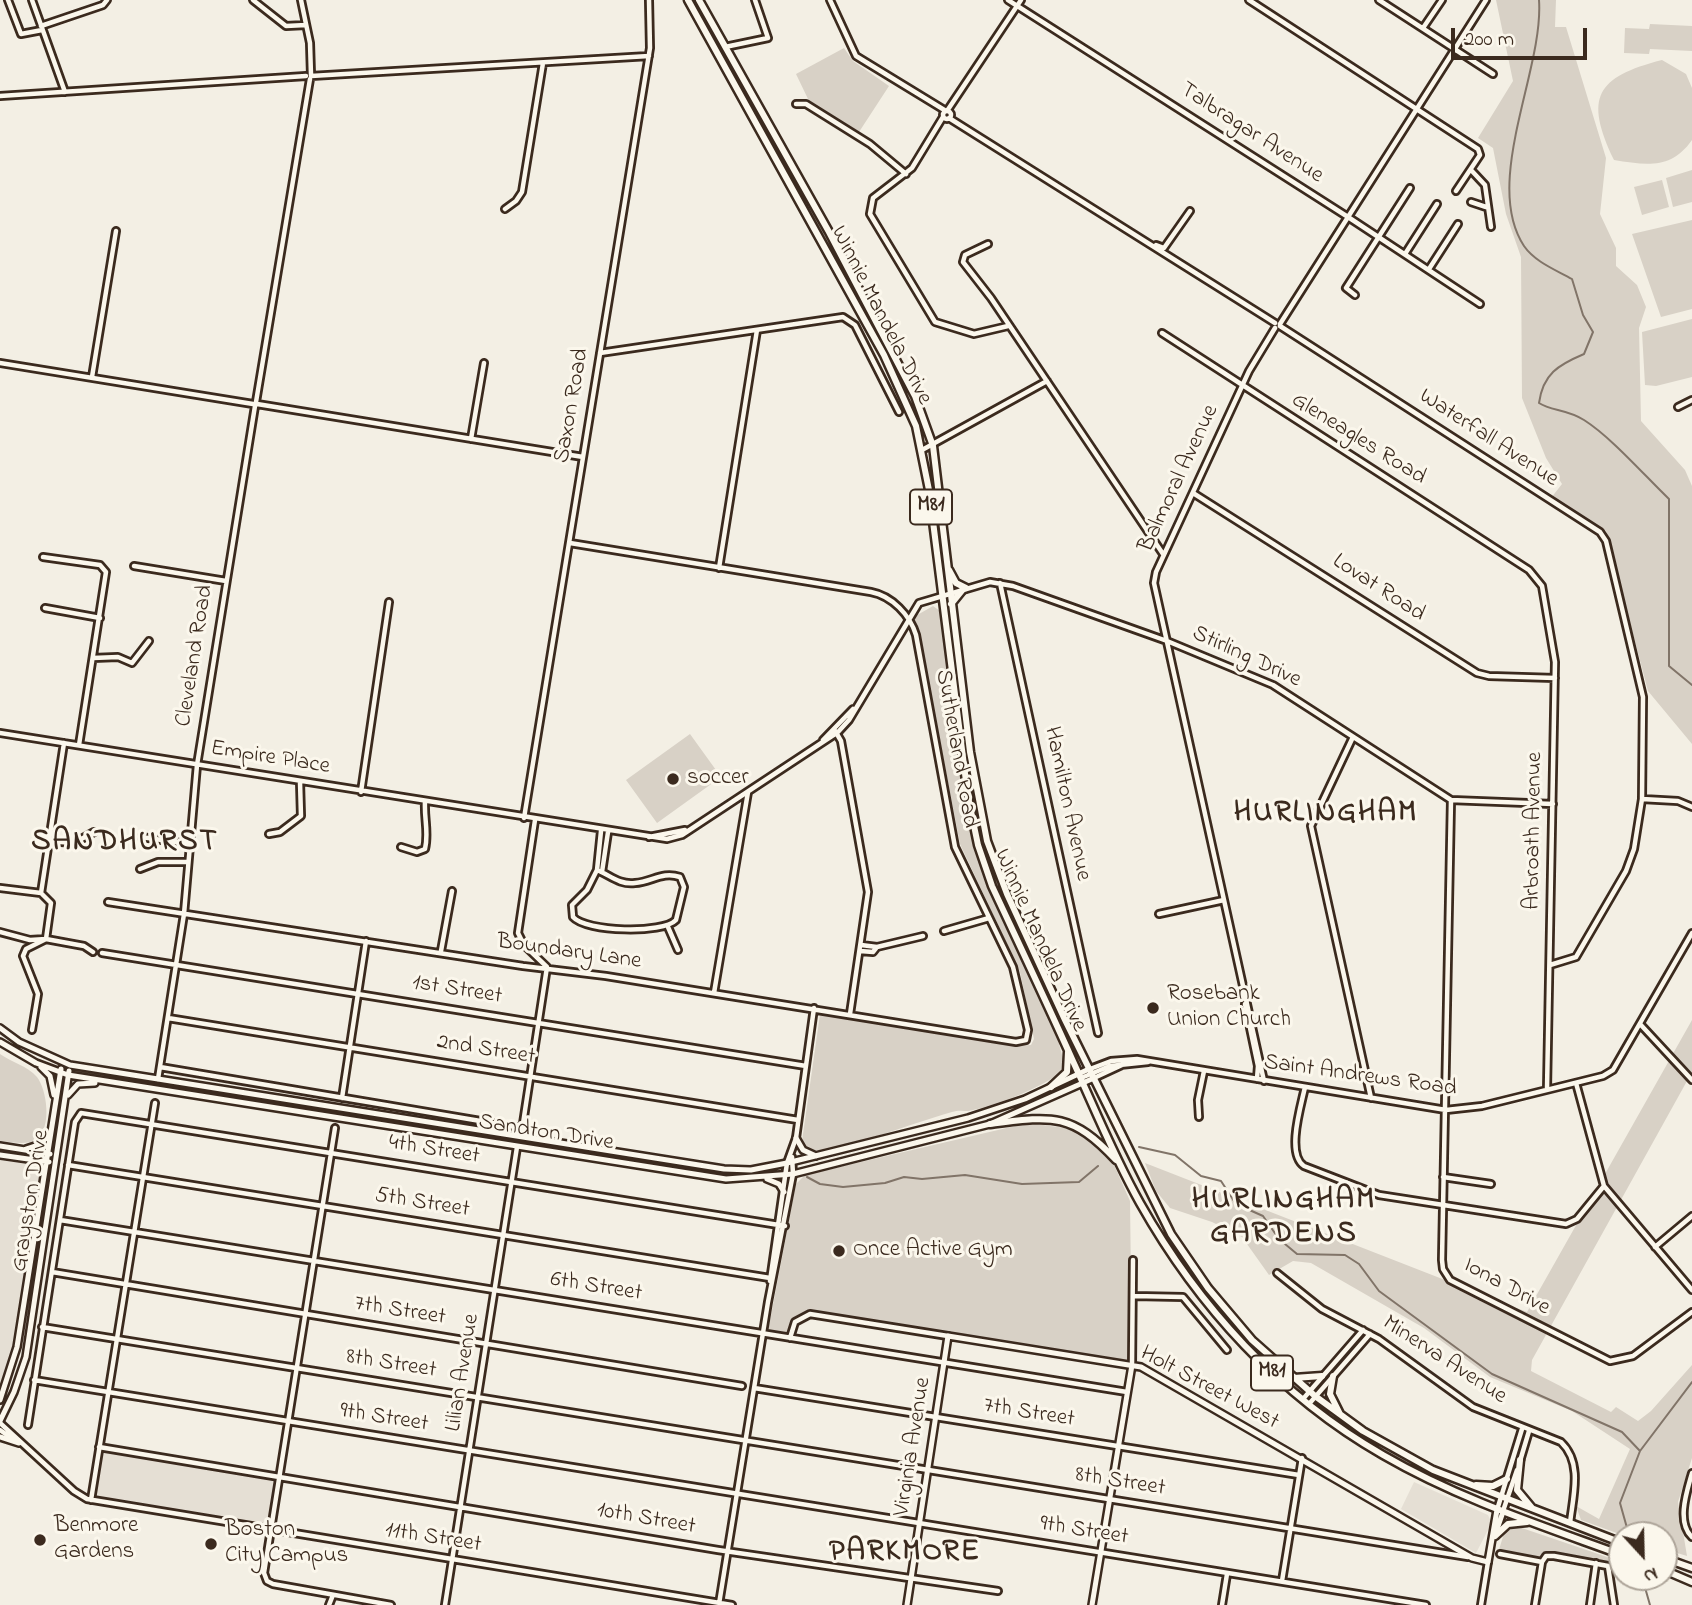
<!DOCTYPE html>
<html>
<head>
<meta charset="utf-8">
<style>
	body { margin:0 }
	#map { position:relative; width:1692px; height:1605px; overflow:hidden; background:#f3efe4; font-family:"Indie Flower",sans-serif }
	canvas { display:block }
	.north { position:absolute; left:1608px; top:1521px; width:70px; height:70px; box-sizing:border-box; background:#fbf7ec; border:2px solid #aea59a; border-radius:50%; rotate:158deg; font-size:19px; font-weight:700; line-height:28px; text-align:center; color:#3b2a1e }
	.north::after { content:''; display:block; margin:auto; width:24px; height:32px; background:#3b2a1e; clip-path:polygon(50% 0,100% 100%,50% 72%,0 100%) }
	.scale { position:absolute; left:1451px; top:28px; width:136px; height:32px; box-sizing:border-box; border:4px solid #3b2a1e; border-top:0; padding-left:9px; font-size:21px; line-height:24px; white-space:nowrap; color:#3b2a1e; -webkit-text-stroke:5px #fbf7ec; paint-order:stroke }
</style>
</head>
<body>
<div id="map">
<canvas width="1692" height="1605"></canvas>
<div class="north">N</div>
<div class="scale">200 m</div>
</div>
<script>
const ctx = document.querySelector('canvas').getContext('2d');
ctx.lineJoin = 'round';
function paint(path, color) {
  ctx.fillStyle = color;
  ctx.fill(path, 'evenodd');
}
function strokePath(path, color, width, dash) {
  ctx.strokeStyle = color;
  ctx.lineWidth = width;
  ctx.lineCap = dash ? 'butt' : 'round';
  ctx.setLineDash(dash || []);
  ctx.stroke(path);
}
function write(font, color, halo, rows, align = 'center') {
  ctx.font = font + ' "Indie Flower",sans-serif';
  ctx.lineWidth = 6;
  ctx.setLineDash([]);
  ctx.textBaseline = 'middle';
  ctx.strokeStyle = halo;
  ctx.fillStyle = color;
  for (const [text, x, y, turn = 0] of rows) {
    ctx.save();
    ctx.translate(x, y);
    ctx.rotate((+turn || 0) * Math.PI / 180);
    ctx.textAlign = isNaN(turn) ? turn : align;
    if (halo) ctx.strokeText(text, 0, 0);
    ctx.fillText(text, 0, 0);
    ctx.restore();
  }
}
const built = new Path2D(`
	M0,1160L42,1166L15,1346L0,1394Z
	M99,1445L283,1476L273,1529L91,1500Z
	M1414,1482L1488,1515L1491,1522L1488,1530L1476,1553L1401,1509Z`);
const green = new Path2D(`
	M1496,0H1556L1555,27H1566L1606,158L1600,214L1616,248V266L1637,285L1646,307L1639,328L1641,421L1685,470L1692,486V744L1648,691L1606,531L1551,498L1562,484L1546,458L1522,398L1521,257L1506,214L1493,148L1478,138L1513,81Z
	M1650,24L1692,26V51L1650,49L1649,54L1624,53L1625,28L1649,29Z
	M844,48L853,61L889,86L859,132L809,101L796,74Z
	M1662,60L1686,74L1692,88V140C1671,170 1646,165 1614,160C1584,97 1596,77 1662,60Z
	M1692,170V202L1673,207L1666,178Z
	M1662,180L1669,207L1642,215L1634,187Z
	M1692,220V309L1661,317L1632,234Z
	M1692,319V377L1656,386L1645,385L1642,332Z
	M933,606L940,611L962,784L973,839L988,884L1056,1033L1065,1066C1056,1084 989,1108 968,1111C963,1111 958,1110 952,1112C906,1125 861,1145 812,1151L807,1149L802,1141L820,1014L1014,1046L1031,1045L1034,1039L1020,972L960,844L918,627L912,618Z
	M690,734L721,777L657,823L626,780Z
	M1692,1020V1072L1532,1360L1531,1371L1611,1412L1616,1407L1638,1421L1651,1411L1692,1365V1458L1678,1502L1687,1556L1664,1549V1535H1622L1581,1520L1576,1506L1599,1519L1630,1449L1572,1411L1490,1377L1424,1328L1311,1263L1293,1261L1269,1275L1242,1237L1212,1222L1170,1208L1156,1191L1145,1163L1527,1312Z
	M0,1054C11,1062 28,1066 37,1077C47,1090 52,1127 37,1139C27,1146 12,1142 0,1141Z
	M1028,1123L1080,1130L1111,1158L1130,1201L1132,1362L808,1310L796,1317L788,1334L768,1331L796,1184L805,1175Z
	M1516,1526L1610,1558L1612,1565C1591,1561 1558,1547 1539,1561L1498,1553L1505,1530Z`);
const stream = new Path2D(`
	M1539,0C1544,70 1482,182 1524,246C1535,262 1556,270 1572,279L1583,315L1593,332L1584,354C1558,365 1543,374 1539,403C1551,411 1567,409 1584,420C1611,437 1645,476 1669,499V666L1692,685
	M1139,1147L1175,1155L1201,1176L1221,1181L1236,1204L1263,1216L1279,1239L1297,1254L1345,1255L1359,1264L1379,1291L1492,1374L1622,1432L1640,1451
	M807,1177L820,1184L843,1187L885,1183L904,1177L922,1179L965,1175L1022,1184L1079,1182L1098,1166
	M1629,1535L1620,1503L1640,1451L1692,1382
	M1642,1577L1650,1605`);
const street = new Path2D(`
	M8,0L21,34L42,30
	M32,0L65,92
	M253,0L286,26L306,25
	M301,0L310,43L311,75
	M830,0L856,56L946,111
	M1008,0L1348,217L1480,304
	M1249,0L1478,149L1480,155L1456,191
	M1379,0L1493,74
	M41,26L103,5L107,0
	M1423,28L1442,0
	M725,47L768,38L755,0
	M311,76L649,56
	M0,96L306,76
	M796,104H806L870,144L906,174
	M947,111L1021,0
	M943 115a4 4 0 1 1 8 0a4 4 0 1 1-8 0Z
	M943,117L912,168L873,198L870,214L935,322L974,334L1008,326
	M949,118L1275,323
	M1471,170L1485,185L1491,227
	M1471,202L1486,207
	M505,209L516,201L522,192L543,63
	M988,244L965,255L963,262L991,298L1163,554
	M1156,245L1164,248L1190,211
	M1405,254L1437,204
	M1429,269L1458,224
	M1355,295L1346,288L1410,188
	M1280,324L1486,0
	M1280,326L1600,532L1606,541L1643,697L1642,799L1634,849L1626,871L1576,957L1550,965
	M1162,333L1529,570L1542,586L1555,662L1547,1089
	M600,353L843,317L855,325L899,412
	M0,363L253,404
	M92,377L116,231
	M256,402L310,79
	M257,404L583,457
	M1678,407L1692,400
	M471,439L484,363
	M922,450L1047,381
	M1193,493L1477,673L1489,676L1555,678
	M43,557L100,565L106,572L79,745
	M134,566L226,581
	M719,568L757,330
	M1000,583L1098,1033
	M45,608L100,618
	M93,658L118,657L132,663L149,641
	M834,729L841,741L868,892L850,1014
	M0,733L667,839L682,835L838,732L849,720L919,603L990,582L1013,586L1167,641L1273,685L1451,800L1553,804
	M1353,737L1311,826L1371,1098
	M823,740L853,709
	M361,792L389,602
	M1642,799L1678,801L1692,807
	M1451,800L1442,1260L1443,1269L1450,1280L1610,1361L1633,1356L1692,1312
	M524,818L650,48L649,0
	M269,834L280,832L301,816L300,782
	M141,837L190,844
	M649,837L685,830
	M48,841L74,843L94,832
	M401,847L417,852L425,849C429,833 424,819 425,802
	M140,869L158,862H188
	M597,870C610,875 619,885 635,883C652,882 662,871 680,877L684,887L676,920C663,934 586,932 573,917L572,905L587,890L597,870L601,831
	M602,872L608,832
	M0,888L41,893L51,903L46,939L26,949L23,956L38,994L32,1030
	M41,893L64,743
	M108,902L523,966L606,976L1016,1042L1026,1040L1028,1030L1013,967L955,847L916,635C910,615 892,596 871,592L570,543
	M1159,914L1224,900
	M668,927L678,950
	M944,931L989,918
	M0,932L30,940L46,939L84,946L93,952
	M861,945L877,947
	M441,951L452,891
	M860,951L873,952L877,947L923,936
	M102,953L806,1066
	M714,993L748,792
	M1245,1004L1258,1066L1257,1079
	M168,1018L798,1120
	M1640,1024L1692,1080
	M160,1067L522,1128
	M1090,1069L1111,1061L1137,1059L1446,1110L1482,1106L1603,1076L1613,1070L1692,933
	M1081,1078L1110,1066L1148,1062
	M1094,1078L1122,1065
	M158,1079L184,914L197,765L255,406
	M1264,1081L1154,583L1156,572L1249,371L1275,328
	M1576,1083L1604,1186L1692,1290
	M1305,1087C1301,1106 1286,1154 1304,1166L1379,1195L1566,1224L1577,1219L1604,1186
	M342,1098L366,941
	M1199,1117L1198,1100L1204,1071
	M335,1128L264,1573L267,1581L273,1584L391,1605
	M522,1130L547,967L524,945L518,933L535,820
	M68,1165L770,1278
	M1443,1177L1491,1184
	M60,1220L1127,1392
	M1655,1247L1692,1216
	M52,1272L742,1386
	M1277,1273L1322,1309L1379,1339L1473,1407L1561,1442C1583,1463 1573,1496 1570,1523
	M770,1281L787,1163L796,1138L814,1008
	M1134,1296L1183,1297L1227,1350
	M42,1327L1468,1557
	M790,1338L795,1322L810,1314L948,1336
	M1132,1365L1133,1260
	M34,1380L1426,1605
	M754,1388L1299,1475
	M1303,1399L1363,1330
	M1309,1404L1370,1334
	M0,1423L74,1491L87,1499L732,1605
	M28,1425L75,1122L81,1113L785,1226
	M0,1430L14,1440
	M99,1447L718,1550L998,1591
	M1520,1461L1529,1431
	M1692,1473C1687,1491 1676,1522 1692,1537
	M91,1500L155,1103
	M1497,1510L1522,1429
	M1503,1511L1517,1470
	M1500,1554L1542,1562
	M1542,1562L1546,1556H1554L1608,1566L1614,1605
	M1282,1581L1302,1458
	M719,1604L768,1302L793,1174L792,1157
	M329,1605L333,1595
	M445,1605L517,1147
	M1222,1605L1227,1574
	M1481,1605L1488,1562
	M1535,1605L1542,1562
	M1590,1605L1596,1563`);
const secondary = new Path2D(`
	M0,1028L19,1042L70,1065L724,1169L751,1170L787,1163L968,1118L1025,1099L1089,1069
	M0,1042L36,1063L68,1075L726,1179L793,1174L990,1124L1094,1078
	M41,1067L50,1076L54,1095
	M68,1095L78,1084L95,1083
	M796,1138L803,1150L816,1156
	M0,1146L50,1154
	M26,1149L38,1145L50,1135
	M0,1155L49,1162
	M767,1179L779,1184L784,1192
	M0,1400L17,1347L61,1069
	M0,1421L14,1392L26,1357L69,1071
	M0,1437L19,1443
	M1495,1535L1503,1512
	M1488,1562L1497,1510
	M907,1605L948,1336L1141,1367L1472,1558L1488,1562
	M1092,1605L1132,1365`);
const primary = new Path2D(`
	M688,0L884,355L916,426L929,490L968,797L978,845L992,886C1019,944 1046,1001 1072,1059C1094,1107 1114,1157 1140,1203C1198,1306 1280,1396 1383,1455C1459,1499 1540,1525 1622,1555
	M699,0L829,232L915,396L933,446L970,752L987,841L1007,894L1065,1020L1171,1234L1208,1288L1252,1340L1315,1396L1363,1431L1433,1470L1622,1543
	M949,570L956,583L966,588
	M951,604L964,588
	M1051,1087L1067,1072L1068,1052
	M990,1124C1052,1116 1071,1112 1116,1160
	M1333,1376L1330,1394L1340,1414
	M1294,1378L1322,1376
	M1520,1460L1517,1490L1532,1508
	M1476,1485L1493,1486L1507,1479
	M1495,1536L1508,1524L1527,1522
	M1664,1558L1692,1568
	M1664,1570L1692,1582`);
const markers = [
	[673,779,7,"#3b2a1e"],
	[1153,1008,7,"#3b2a1e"],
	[839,1251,7,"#3b2a1e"],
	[40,1540,7,"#3b2a1e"],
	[211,1544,7,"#3b2a1e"]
];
const shields = [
	[931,507,42],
	[1272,1373,42]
];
const shieldNames = [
	["M81",931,507],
	["M81",1272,1373]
];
const streetNames = [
	["Talbragar Avenue",1251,134,33],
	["Winnie Mandela Drive",880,316,63],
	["Saxon Road",573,406,-80],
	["Waterfall Avenue",1488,439,33],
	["Gleneagles Road",1358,440,32],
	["Balmoral Avenue",1180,479,-65],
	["Lovat Road",1378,589,33],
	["Cleveland Road",196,656,-81],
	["Stirling Drive",1246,658,25],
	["Sutherland Road",955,749,80],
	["Empire Place",270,759,9],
	["Hamilton Avenue",1066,804,78],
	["Arbroath Avenue",1535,831,-89],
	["Winnie Mandela Drive",1039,941,66],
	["Boundary Lane",569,953,8],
	["1st Street",457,991,9],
	["2nd Street",486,1051,9],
	["Saint Andrews Road",1360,1077,8],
	["Sandton Drive",546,1134,9],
	["4th Street",434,1151,9],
	["Grayston Drive",32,1201,-81],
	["5th Street",422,1204,9],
	["6th Street",596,1288,9],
	["Iona Drive",1506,1288,29],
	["7th Street",400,1312,9],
	["Minerva Avenue",1444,1361,33],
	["8th Street",391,1365,9],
	["Lilian Avenue",464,1373,-81],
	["Holt Street West",1209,1389,28],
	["7th Street",1029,1414,9],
	["9th Street",384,1419,9],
	["Virginia Avenue",914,1447,-81],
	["8th Street",1120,1483,9],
	["10th Street",646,1520,10],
	["9th Street",1084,1532,9],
	["11th Street",433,1539,9]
];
const poiNames = [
	["soccer",687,779],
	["Rosebank",1167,995],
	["Union Church",1167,1021],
	["Once Active Gym",853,1251],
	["Benmore",54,1527],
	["Gardens",54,1553],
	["Boston",225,1531],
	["City Campus",225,1557]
];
const districtNames = [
	["HURLINGHAM",1326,815],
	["SANDHURST",125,844],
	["HURLINGHAM",1284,1202],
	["GARDENS",1284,1236],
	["PARKMORE",905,1554]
];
paint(built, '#e5dfd4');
paint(green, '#d8d1c6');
strokePath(stream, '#817468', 2);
strokePath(street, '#3b2a1e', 10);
strokePath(secondary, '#3b2a1e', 10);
strokePath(primary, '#3b2a1e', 11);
strokePath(street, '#fbf7ec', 4.5);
strokePath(secondary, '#fbf7ec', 5);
strokePath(primary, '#fbf7ec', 6);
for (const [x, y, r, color] of markers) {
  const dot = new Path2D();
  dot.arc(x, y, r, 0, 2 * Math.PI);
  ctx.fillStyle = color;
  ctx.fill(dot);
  strokePath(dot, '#fbf7ec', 2.5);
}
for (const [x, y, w] of shields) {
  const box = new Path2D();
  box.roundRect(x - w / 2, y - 17.5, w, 35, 5);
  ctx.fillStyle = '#fbf7ec';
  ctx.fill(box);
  strokePath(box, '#3b2a1e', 2);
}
write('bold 21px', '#3b2a1e', null, shieldNames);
write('23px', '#3b2a1e', '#fbf7ec', streetNames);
write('23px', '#3b2a1e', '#fbf7ec', poiNames, 'left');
ctx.letterSpacing = '2px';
write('bold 30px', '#3b2a1e', '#fbf7ec', districtNames);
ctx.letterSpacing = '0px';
</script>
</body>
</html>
